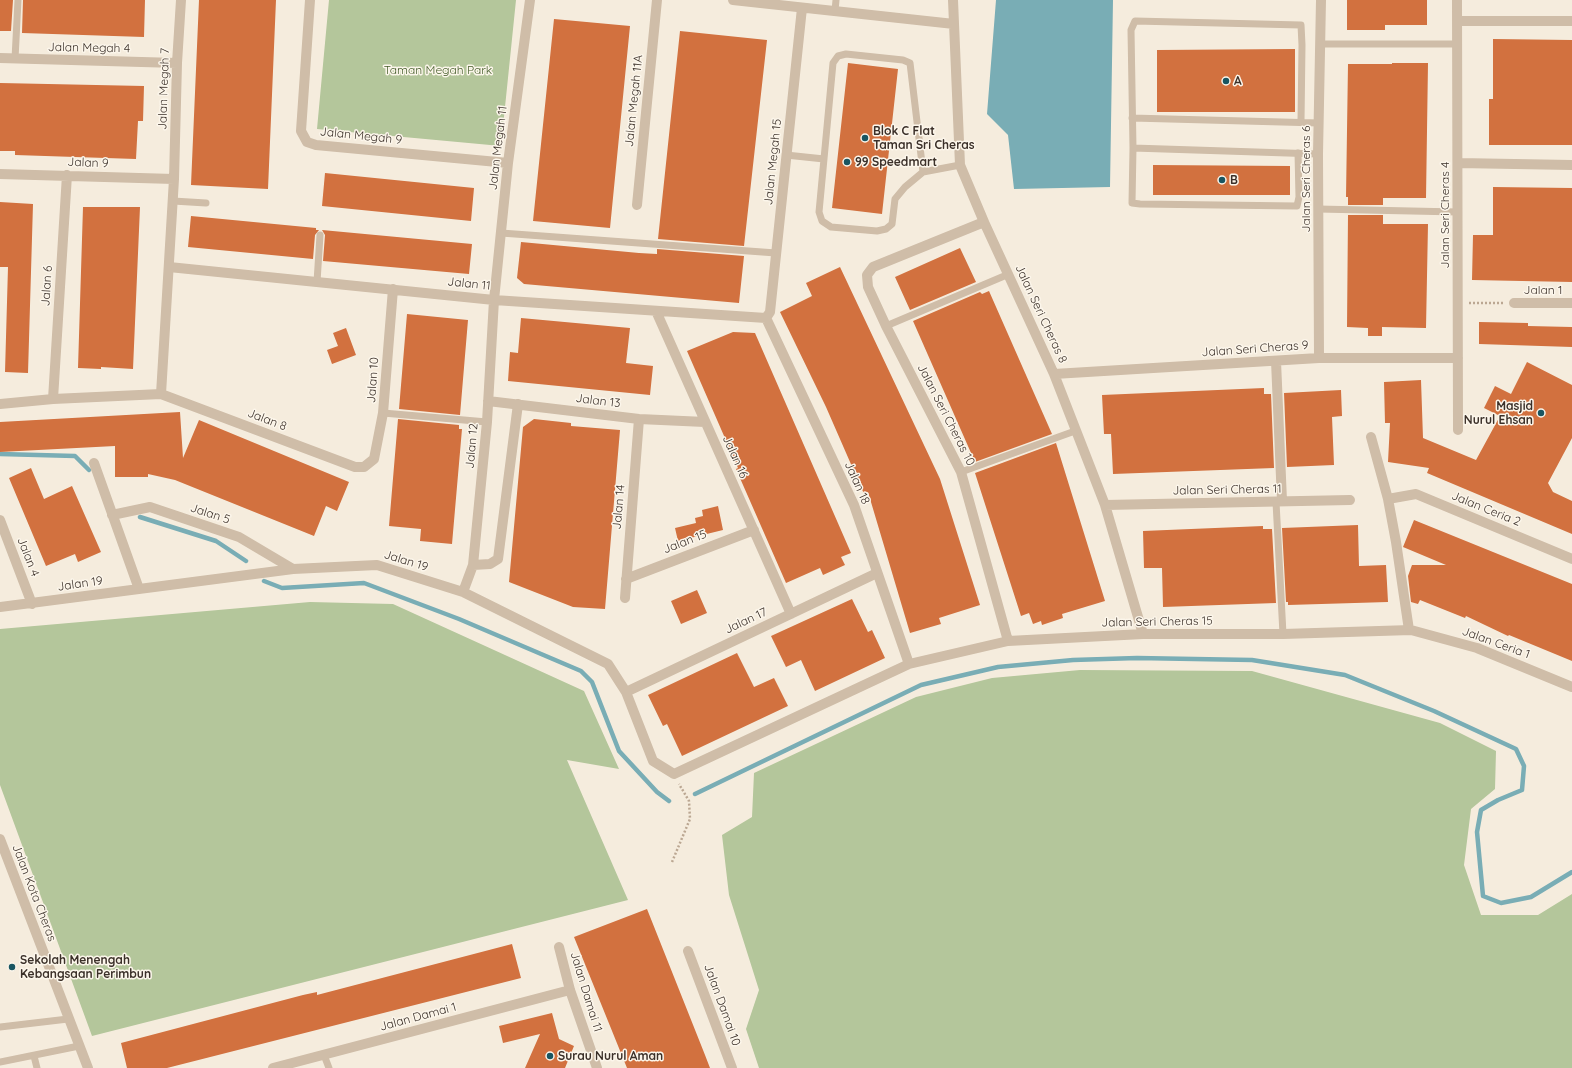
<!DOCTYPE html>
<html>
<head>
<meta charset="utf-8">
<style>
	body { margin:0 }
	canvas { display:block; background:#f5ecdd }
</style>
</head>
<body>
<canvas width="1572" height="1068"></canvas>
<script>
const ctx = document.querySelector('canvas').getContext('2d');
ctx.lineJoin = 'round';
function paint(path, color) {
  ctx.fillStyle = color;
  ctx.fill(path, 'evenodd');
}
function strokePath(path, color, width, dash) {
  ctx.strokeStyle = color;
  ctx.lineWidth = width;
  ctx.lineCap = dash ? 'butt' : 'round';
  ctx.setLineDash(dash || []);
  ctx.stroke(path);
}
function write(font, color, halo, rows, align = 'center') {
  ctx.font = font + ' Quicksand,sans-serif';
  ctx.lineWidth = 3;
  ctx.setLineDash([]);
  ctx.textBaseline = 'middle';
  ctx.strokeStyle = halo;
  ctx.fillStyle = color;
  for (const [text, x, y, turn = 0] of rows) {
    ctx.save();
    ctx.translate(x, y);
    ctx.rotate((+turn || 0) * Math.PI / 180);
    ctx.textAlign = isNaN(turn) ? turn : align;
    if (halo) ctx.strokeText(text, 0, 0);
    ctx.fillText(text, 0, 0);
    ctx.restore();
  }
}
const green = new Path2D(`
	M329,0H516L501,146L317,129Z
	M310,602L393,604L584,691L619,769L567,760L628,900L92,1036L0,785V629Z
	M1080,670L1252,671L1440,723L1496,751L1495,789L1471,809L1464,865L1481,915H1538L1572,894V1068H759L746,1029L759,990L729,895L722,835L752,817L754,773L916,697L992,678Z`);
const water = new Path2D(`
	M996,0H1113L1110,187L1014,189L1008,135L987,114Z`);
const stream = new Path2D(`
	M0,454L75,456L89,470
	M140,517L216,541L246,561
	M264,581L282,588L364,583L459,619L581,671L592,682L619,751L657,792L669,801
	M695,794L921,685L998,667L1073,660L1137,658L1252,660L1345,675L1434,711L1516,749L1524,766L1522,790L1498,800L1481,810L1477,832L1483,896L1501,903L1531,897L1572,872`);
const building = new Path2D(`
	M0,0H13L11,31H0Z
	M23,0H145L144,37L22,33Z
	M199,0H276L268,189L191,185Z
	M1347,0H1427V25H1385V30H1347Z
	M554,19L630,26L610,228L533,221Z
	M680,31L767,40L744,246L658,239Z
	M1493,39L1572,40V145H1489V99H1493Z
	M1295,49V112H1157V50Z
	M848,63L898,69L882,214L832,208Z
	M1392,63H1428L1426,198H1383V205H1348V197H1346L1348,64H1392Z
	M0,83L144,86L143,121H138L136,159L15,155V151H0Z
	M1153,165L1290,166V195H1153Z
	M325,173L474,188L471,221L322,206Z
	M1493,187L1572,188V282L1472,280L1473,235H1493Z
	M0,202L33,204L28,373L5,372L8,267H0Z
	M83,207H140L133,369L101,367V369L78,368Z
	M1348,215H1383V224H1428L1426,328L1382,327V336H1368V328L1347,327Z
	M191,216L316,228V230H319L315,235L313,259L188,247Z
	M322,230L472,244L469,274L323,261L325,235Z
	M521,242L639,253L657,254V249L744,256L739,303L524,284L517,278Z
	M960,248L976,282L910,310L895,277Z
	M840,267L940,479L980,605L939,618L941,624L910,633L868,492L864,494L826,407L780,312L812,296L806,283Z
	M989,291L1052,434L975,462L913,321L980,292L982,294Z
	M407,314L468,320L460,415L399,409Z
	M521,318L630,328L626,363L653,366L650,395L508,381L510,352L518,353Z
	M1479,322L1528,323V326L1572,327V347L1479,344Z
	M346,328L356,355L332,364L327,350L338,346L333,333Z
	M733,332L755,333L851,553L841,557L845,565L823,575L820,568L786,583L736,469L738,468L687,351Z
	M1527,362L1572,385V438L1548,483L1553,492L1572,501V534L1427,473L1429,468L1388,462L1390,423H1385L1384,382L1421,380L1423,438L1476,460L1500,416L1484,408L1495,386L1511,394Z
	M1264,388V394H1271L1274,468L1113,474L1111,434H1104L1102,395Z
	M1341,390L1342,416L1332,417L1334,465L1287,467L1284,393Z
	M180,412L183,458L199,420L349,482L337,511L326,506L314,536L175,480L148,474V477H115V446L0,452V422Z
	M398,419L459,425V429H462L452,544L420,541L421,529L389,526Z
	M534,419L571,423V426L620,430L605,609L573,607L509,582L523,427Z
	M1056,443L1105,601L1062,614L1063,618L1042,625L1041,621L1033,624L1029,613L1021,616L975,473Z
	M31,468L44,499L72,486L101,552L78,562L75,554L46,566L9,478Z
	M718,506L723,530L678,541L675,528L696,523L695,518L703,516L702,510Z
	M1414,520L1572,584V661L1509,635L1508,636L1466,616L1465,618L1420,600L1418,604L1411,602L1408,576L1412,565H1446L1403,547Z
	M1358,525L1359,566L1386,565L1388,602L1288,605V602H1286L1282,528Z
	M1263,526V529H1272L1276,603L1163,607L1162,568H1144L1143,531Z
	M697,590L707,613L681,624L671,601Z
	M852,599L868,632L872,630L885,658L815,691L801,660L786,667L771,636Z
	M737,653L754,687L774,678L788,706L682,756L667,724L663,726L648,695Z
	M647,909L705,1055L710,1068H627L574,937Z
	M512,944L521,978L167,1068H127L121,1043L303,995L317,992V995Z
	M552,1013L559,1039L574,1046L565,1068H525L540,1034L503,1043L499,1026Z`);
const path = new Path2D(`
	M1469,303H1504
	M672,862L690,819L689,801L679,784`);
const service = new Path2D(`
	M835,11L836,0
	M1321,44H1457
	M15,59L18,0
	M1132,118L1319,123
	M1301,122L1302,45L1301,25L1135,21L1131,30L1133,148L1318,154
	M1133,148L1132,203L1140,204L1297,206L1299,197L1298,153
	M786,155L824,159
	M923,172L910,63L903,60L846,54L838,56L833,63L819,212L822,221L831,227L877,231L886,229L892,224L895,199L905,187L923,172L960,165
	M173,201L206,203
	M1318,209L1458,212
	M501,233L776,253
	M317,282L320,235
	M886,326L1009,274
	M383,413L487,422
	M961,472L1075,431
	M1276,502L1283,634
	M0,1027L68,1019
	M324,1055L329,1068
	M34,1056L37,1068
	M0,1062L79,1046`);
const minor = new Path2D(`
	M310,0L301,131L307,142L316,145L508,163
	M733,0L954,24
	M953,0L960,165L984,222L1054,374L1105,505L1143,634
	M1457,0L1458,430
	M1457,21H1572
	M0,58L177,63
	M1458,163L1572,165
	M0,174L174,179
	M637,205L657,0
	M984,222L873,267L867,275L868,287L886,326L961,472L1008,641
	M169,267L494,300L766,318
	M1514,303H1572
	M656,311L791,614
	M766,318L854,505L909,664
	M766,318L770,312L802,8
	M1319,358L1318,154L1321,0
	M1276,361L1282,501
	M1054,374L1319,358H1458
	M161,394L174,179L177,63L181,0
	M53,399L67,175
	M488,401L639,419L705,422
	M0,404L53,399L161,394L355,467H364L374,459L383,413L393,289
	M1371,437L1388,499L1396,542L1409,630
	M94,463L139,589
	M1388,499L1416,494L1572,559
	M1105,505L1350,500
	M112,515L150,507L239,537L293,569
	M0,520L32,604
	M473,565L490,564L498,559L518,404
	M626,579L754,530
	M463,592L473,565L487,422L494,300L508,163L530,0
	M625,598L639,419
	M0,607L293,569L377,565L463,592L608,664L626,692L653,761L674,774L909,664L1008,641L1143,634H1283L1411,630L1477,648L1572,687
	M626,692L877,573
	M559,947L570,990L597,1068
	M688,951L732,1068
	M273,1068L570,990`);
const tertiary = new Path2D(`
	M0,839L88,1068`);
const markers = [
	[1226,81,4,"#195561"],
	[865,138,4,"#195561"],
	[847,162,4,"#195561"],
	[1222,180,4,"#195561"],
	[1541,413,4,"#195561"],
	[12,967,4,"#195561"],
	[550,1056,4,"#195561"]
];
const streetNames = [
	["Jalan Megah 4",89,48,1],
	["Jalan Megah 7",164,89,-88],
	["Jalan Megah 11A",634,101,-84],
	["Jalan Megah 9",361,136,6],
	["Jalan Megah 11",498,148,-83],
	["Jalan Megah 15",773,162,-84],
	["Jalan 9",88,163,2],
	["Jalan Seri Cheras 6",1306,179,-90],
	["Jalan Seri Cheras 4",1445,215,-90],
	["Jalan 11",469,284,6],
	["Jalan 6",47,286,-86],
	["Jalan 1",1543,290],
	["Jalan Seri Cheras 8",1041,314,65],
	["Jalan Seri Cheras 9",1255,349,-4],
	["Jalan 10",373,380,-86],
	["Jalan 13",598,401,7],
	["Jalan Seri Cheras 10",946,415,63],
	["Jalan 8",267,420,21],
	["Jalan 12",472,446,-85],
	["Jalan 16",735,457,66],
	["Jalan 18",857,483,66],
	["Jalan Seri Cheras 11",1227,490,-1],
	["Jalan 14",619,507,-85],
	["Jalan Ceria 2",1486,509,22],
	["Jalan 5",210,514,18],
	["Jalan 15",685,542,-21],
	["Jalan 4",28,557,69],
	["Jalan 19",406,561,17],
	["Jalan 19",80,584,-8],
	["Jalan 17",746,621,-25],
	["Jalan Seri Cheras 15",1157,622,-1],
	["Jalan Ceria 1",1496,643,20],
	["Jalan Kota Cheras",34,893,69],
	["Jalan Damai 11",586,992,73],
	["Jalan Damai 10",722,1005,70],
	["Jalan Damai 1",418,1017,-15]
];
const parkNames = [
	["Taman Megah Park",438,70]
];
const poiNames = [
	["A",1234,81],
	["Blok C Flat",873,131],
	["Taman Sri Cheras",873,145],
	["99 Speedmart",855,162],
	["B",1230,180],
	["Masjid",1533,406,"right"],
	["Nurul Ehsan",1533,420,"right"],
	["Sekolah Menengah",20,960],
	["Kebangsaan Perimbun",20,974],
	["Surau Nurul Aman",558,1056]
];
paint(green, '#b4c69b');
paint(water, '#79adb5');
strokePath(stream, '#79adb5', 4.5);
paint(building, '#d2713f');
strokePath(path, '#bba792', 2.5, [2, 2]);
strokePath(service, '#cfbda8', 7);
strokePath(minor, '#cfbda8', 10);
strokePath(tertiary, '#cfbda8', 10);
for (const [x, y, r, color] of markers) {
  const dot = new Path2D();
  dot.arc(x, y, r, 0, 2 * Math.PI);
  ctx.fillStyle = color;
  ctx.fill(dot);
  strokePath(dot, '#fcf6eb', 1.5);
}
write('12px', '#3b3029', '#fcf6eb', streetNames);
write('12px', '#445c2a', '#fcf6eb', parkNames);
write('bold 12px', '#3b3029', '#fcf6eb', poiNames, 'left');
</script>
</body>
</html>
